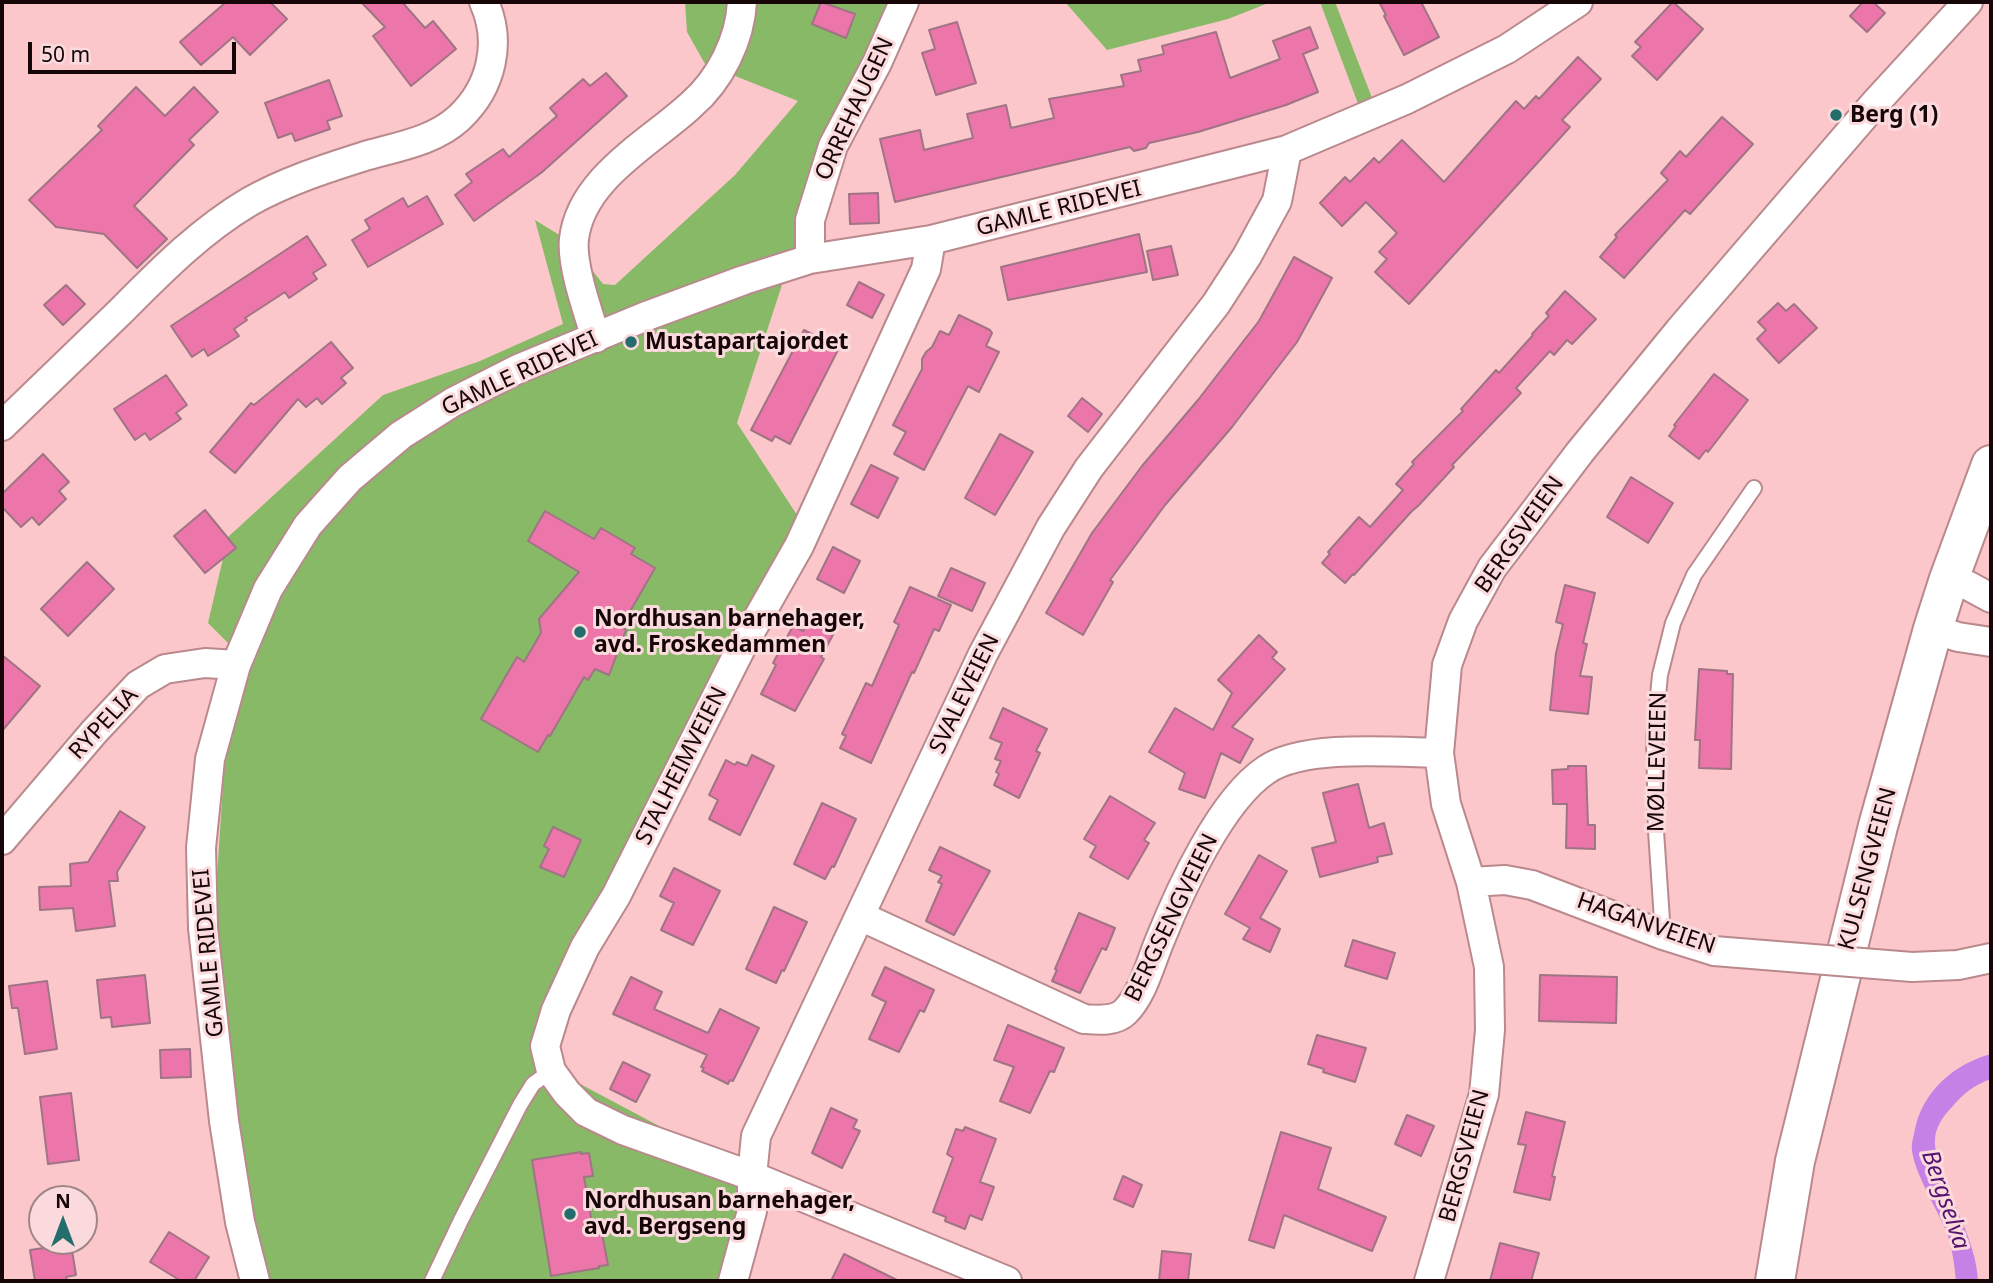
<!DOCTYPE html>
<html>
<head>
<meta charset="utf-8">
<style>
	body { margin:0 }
	#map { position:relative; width:1993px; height:1283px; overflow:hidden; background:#fbc7ca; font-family:"Noto Sans",sans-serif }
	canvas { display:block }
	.frame { position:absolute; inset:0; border:4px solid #160608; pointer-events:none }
	.north { position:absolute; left:28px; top:1185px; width:70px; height:70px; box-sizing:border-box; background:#fadadc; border:2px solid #9f8587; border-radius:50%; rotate:0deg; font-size:19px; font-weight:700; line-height:28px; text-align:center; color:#160608 }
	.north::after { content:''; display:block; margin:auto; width:24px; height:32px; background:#236e6d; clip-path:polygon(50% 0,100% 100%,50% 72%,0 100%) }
	.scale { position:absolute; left:28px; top:42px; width:208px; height:32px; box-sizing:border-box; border:4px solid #160608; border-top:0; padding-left:9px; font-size:21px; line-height:24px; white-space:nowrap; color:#160608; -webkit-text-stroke:5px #fadadc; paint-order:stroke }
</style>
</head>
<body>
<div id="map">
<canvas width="1993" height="1283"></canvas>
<div class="frame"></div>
<div class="north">N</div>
<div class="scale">50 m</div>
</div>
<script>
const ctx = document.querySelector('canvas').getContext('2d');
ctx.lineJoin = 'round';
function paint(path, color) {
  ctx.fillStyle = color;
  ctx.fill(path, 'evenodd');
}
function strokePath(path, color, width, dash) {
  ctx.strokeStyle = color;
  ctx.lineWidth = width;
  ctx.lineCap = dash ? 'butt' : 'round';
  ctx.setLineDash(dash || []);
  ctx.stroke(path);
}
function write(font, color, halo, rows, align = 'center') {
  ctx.font = font + ' "Noto Sans",sans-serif';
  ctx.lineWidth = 6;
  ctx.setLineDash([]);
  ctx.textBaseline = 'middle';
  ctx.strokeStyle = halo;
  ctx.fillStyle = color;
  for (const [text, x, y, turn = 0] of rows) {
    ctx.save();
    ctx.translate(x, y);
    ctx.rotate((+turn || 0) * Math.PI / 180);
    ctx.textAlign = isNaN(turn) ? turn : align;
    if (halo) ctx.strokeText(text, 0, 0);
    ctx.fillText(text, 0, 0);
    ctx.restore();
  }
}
const green = new Path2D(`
	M685,2H899L818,174L737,423L797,515L539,1062L768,1184L732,1281H258L213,938L232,647L208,623L228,537L383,395L480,361L563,324L535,220L569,241L603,284L615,285L735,175L798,101L705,64L687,32Z
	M1065,2H1271L1228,19L1107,50Z
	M1320,2H1335L1374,103L1360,109Z`);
const water = new Path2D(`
	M1991,1054V1079C1974,1085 1964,1093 1952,1107C1943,1116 1935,1128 1935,1140C1934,1149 1939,1159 1941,1167C1952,1205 1976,1241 1978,1281H1956C1954,1262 1952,1242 1943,1224C1934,1204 1914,1171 1912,1150C1911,1144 1914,1135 1915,1129C1923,1091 1954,1064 1991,1054Z`);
const building = new Path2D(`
	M226,2H270L287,19L250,55L233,37L201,65L180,42Z
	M361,2H402L425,28L433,21L456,49L411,86L373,36L385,27Z
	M821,2L855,14L846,38L812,24Z
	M1379,2H1421L1439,37L1404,55L1384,16L1386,15Z
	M1673,2L1703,29L1657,80L1632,56L1641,47L1635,42Z
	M1863,2H1873L1885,13L1867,32L1850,16Z
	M957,22L976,83L936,95L922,53L935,49L929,30Z
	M1310,27L1318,48L1303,54L1318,92L1286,105L1198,132L1149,143L1146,148L1134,151L1130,147L895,202L880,139L920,130L924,150L973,138L967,114L1006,105L1011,128L1054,118L1049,99L1124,86L1121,75L1141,71L1138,60L1164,54L1162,46L1216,32L1230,78L1280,59L1273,41Z
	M1578,57L1601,79L1562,120L1570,127L1409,304L1375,272L1387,259L1379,252L1397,233L1366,202L1342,226L1320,203L1345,177L1350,182L1374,158L1379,163L1402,140L1444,182L1516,101L1524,109L1536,96L1539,99Z
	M606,73L627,96L541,173L474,221L455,195L472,182L466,174L503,149L509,157L557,116L550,108L583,79L590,86Z
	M329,80L342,116L327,121L330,129L295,141L292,133L278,138L265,103Z
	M136,87L165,116L194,87L218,112L189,140L194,145L134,206L167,239L137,268L104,234L56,227L29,200L102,130L98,126Z
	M1722,117L1753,144L1690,214L1685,210L1624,278L1600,257L1617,237L1615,235L1668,180L1661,173L1680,151L1686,157Z
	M878,193L879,223L850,224L849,194Z
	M427,196L443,224L368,267L352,240L370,229L365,220L403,198L408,207Z
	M1139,234L1147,272L1008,300L1001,267Z
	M307,236L326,265L313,273L317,279L289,298L285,292L245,318L247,320L234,329L239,336L208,356L204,349L192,357L171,326Z
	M1171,246L1178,275L1153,280L1147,251Z
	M1294,257L1332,278L1297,342L1232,427L1165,505L1110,580L1113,582L1083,635L1046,613L1092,533L1142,466L1198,400L1259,321Z
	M859,282L884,295L872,318L847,305Z
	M66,285L85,304L63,325L44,305Z
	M1565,291L1596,319L1572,344L1567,340L1554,355L1550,351L1516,388L1521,393L1452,465L1454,467L1419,505L1411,512L1354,575L1353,574L1345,583L1322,563L1330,554L1328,552L1359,517L1370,527L1403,490L1396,484L1414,464L1412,462L1463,411L1461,409L1496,370L1499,373L1533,335L1532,334L1549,316L1546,313Z
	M1778,303L1786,311L1794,304L1817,328L1779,363L1757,339L1766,330L1758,322Z
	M959,315L990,330L992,333L986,346L999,352L979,392L968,386L924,470L894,454L906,432L893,425L922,369V359L926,352L932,347L940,331L949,335Z
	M804,330L839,348L790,444L775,436L772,441L751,430Z
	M331,342L353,368L341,378L346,383L322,404L317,398L306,407L298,399L235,473L210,452L251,403L254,405Z
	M1714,374L1748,400L1708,452L1706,450L1699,459L1669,436L1676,426L1674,425Z
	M166,375L187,405L176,413L181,419L150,440L145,433L135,440L114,409Z
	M1082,398L1102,414L1088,432L1068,416Z
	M1000,434L1033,452L995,515L965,498Z
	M43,454L69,482L59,491L66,499L39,525L32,517L21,527L2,507V494Z
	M871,465L898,478L878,518L851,504Z
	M1631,477L1673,503L1648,543L1607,517Z
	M205,510L236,548L205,573L174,536Z
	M545,511L594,539L601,528L635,548L631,554L655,568L621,627L626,630L609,675L595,669L588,680L584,677L550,736L548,735L538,752L481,719L517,657L524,662L541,633L539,619L579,572L528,541Z
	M833,547L860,561L844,593L817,579Z
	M87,562L114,589L68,636L41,609Z
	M951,568L985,583L972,611L938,596Z
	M1565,585L1595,593L1583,643L1587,644L1580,676L1592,677L1588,714L1550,710L1556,653L1563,624L1556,622Z
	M910,587L951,605L939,631L934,629L914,673L912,672L871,763L840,748L846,736L842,734L866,683L872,686L899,625L894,622Z
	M810,618L835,631L821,657L824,659L795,711L761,694L776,665L773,663L793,626L803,631Z
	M1259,635L1277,652L1272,658L1285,669L1232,727L1253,739L1240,763L1221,753L1205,798L1179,789L1185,773L1149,752L1175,708L1213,730L1232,693L1218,680Z
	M2,655L40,686L2,731Z
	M1699,669L1727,671V674H1733L1731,769L1699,768L1700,740H1695Z
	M1003,708L1047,729L1036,751L1040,753L1019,798L994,785L999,774L996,772L1001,761L995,759L1002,743L990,738Z
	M752,755L774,766L740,835L709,819L718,800L709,795L726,760L735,765L737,762L747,766Z
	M1568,766H1586L1588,825H1595V849L1566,848L1567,804H1553L1552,770L1568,769Z
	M1358,784L1369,828L1384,823L1392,854L1377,857L1378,862L1320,877L1312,848L1336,842L1323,793Z
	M1110,796L1155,823L1144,840L1149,843L1128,879L1090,857L1096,846L1084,839Z
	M822,803L856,819L834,867L832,866L825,879L794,864Z
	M120,811L145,827L117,872L118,881H109L115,926L76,931L73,908L40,910L39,887L71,886L70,864L88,862Z
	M553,827L581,840L564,877L540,867L549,849L544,846Z
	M940,847L990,871L954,935L926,921L942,884L938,882L942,876L929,870Z
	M1259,855L1287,871L1260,918L1280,929L1270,952L1243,939L1250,928L1225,914Z
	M674,868L720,891L693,945L661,930L674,903L660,896Z
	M774,907L807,922L784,971L782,970L776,983L746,969Z
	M1079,913L1115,928L1106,950L1102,948L1080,993L1052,981L1057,970L1055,969Z
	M1353,940L1395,953L1387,979L1345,966Z
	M885,967L934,990L924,1012L920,1010L899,1052L869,1039L886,1002L872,995Z
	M145,975L150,1023L112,1027L111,1017L101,1018L97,980Z
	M1540,975L1617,977L1616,1023L1539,1021Z
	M631,977L662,992L654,1009L708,1033L720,1009L759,1028L733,1081L730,1080L728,1084L702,1071L704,1068L701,1067L707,1055L613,1014Z
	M47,981L57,1049L25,1054L18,1008H12L9,986Z
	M1008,1025L1064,1048L1054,1072L1050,1071L1030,1113L1000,1101L1014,1067L994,1060Z
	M1317,1035L1366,1048L1355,1082L1323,1072L1324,1069L1308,1064Z
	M190,1049L191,1077L161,1078L160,1050Z
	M623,1062L650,1075L636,1102L610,1089Z
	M71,1093L79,1160L48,1164L40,1097Z
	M831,1108L857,1120L853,1128L860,1131L842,1168L812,1153Z
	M1526,1112L1565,1122L1552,1176L1555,1177L1550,1200L1514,1192L1526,1145L1518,1144Z
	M1407,1115L1434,1126L1421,1156L1395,1144Z
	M965,1127L996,1139L980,1182L994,1187L982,1220L970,1215L965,1229L945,1221L946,1217L933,1212L953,1158L947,1154L956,1129L963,1131Z
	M1281,1132L1331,1148L1318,1189L1386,1217L1372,1251L1284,1215L1274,1248L1249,1240Z
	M581,1152V1154L589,1153L593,1176L584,1177L594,1235L602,1234L608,1265L599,1266V1268L551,1276L532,1160Z
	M1123,1176L1142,1185L1133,1207L1114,1199Z
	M169,1232L209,1257L194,1281H181L150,1262Z
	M1500,1243L1539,1253L1531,1281H1490Z
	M71,1244L76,1275L66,1277L67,1281H35L30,1250Z
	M1162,1251L1191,1254L1188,1281H1159Z
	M844,1254L899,1281H831Z`);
const service = new Path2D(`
	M1663,935L1656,831L1654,737L1660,675L1673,623L1694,575L1754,488
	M432,1281L461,1220L520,1105L533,1084L551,1071`);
const minor = new Path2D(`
	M931,240L926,269L799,546L741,648L616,896L585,947L556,1010L545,1046L551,1071L567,1093L586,1112L623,1130L752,1176L1007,1281
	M810,259V220L833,146L877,63L904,2
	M596,338C588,312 571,265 574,239C581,178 650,143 691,105C720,80 740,40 742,2
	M2,426C41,388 81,350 120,312C160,272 200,231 249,202C284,182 324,169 362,157C395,147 433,142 459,118C492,87 502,42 484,2
	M1949,579L1967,585L1991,598
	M1933,629L1958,637L1991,642
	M2,840L94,732L138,685L165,669L205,663L236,665
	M1471,882L1505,880L1532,885L1663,935L1714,951L1764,955
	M860,916L1084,1019C1097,1020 1115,1022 1125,1012C1143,994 1150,964 1160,940C1180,890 1221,800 1266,770C1304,744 1393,752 1439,753
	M1912,967L1958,965L1991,958
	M255,1281L240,1222L224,1121L203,928L201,848L210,759L236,665L268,589L308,525L350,478L401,435L453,402L518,369L644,317L744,280L810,259L931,240L1287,150L1407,99L1507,49L1578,2
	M733,1281L752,1211V1176L756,1136L983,654L1051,527L1089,468L1216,304L1247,256L1277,201L1287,150
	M1429,1281L1484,1094L1490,1030L1489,967L1471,882L1446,804L1439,753L1447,665L1463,621L1492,568L1580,452L1679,331L1877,101L1968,2`);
const secondary = new Path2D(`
	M1775,1281L1795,1161L1878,826L1933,629L1949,579L1991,465`);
const minorBridge = new Path2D(`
	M1764,955L1912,967`);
const markers = [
	[1836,115,7,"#236e6d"],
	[631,342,7,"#236e6d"],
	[580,632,7,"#236e6d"],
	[570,1214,7,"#236e6d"]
];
const streetNames = [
	["ORREHAUGEN",855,109,-65],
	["GAMLE RIDEVEI",1059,209,-14],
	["GAMLE RIDEVEI",520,374,-25],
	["BERGSVEIEN",1520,535,-55],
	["SVALEVEIEN",965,694,-64],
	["RYPELIA",104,724,-47],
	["MØLLEVEIEN",1658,762,-89],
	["STALHEIMVEIEN",682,766,-63],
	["KULSENGVEIEN",1868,869,-75],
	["BERGSENGVEIEN",1172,918,-64],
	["HAGANVEIEN",1646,924,19],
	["GAMLE RIDEVEI",209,953,-95],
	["BERGSVEIEN",1465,1156,-75]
];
const poiNames = [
	["Berg (1)",1850,115],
	["Mustapartajordet",645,342],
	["Nordhusan barnehager,",594,619],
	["avd. Froskedammen",594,645],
	["Nordhusan barnehager,",584,1201],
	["avd. Bergseng",584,1227]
];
const waterNames = [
	["Bergselva",1945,1200,71]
];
paint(green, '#87b967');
paint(water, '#c581e5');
paint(building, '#ec76aa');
strokePath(building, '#9f7484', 2);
strokePath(service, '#ba898d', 18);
strokePath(minor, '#ba898d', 32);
strokePath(secondary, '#ba898d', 42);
strokePath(service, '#fff', 14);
strokePath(minor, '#fff', 28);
strokePath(secondary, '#fff', 38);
strokePath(minorBridge, '#ba898d', 32, []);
strokePath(minorBridge, '#fff', 28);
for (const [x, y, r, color] of markers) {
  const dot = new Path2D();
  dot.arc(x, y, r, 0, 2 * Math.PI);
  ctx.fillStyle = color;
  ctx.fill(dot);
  strokePath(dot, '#fadadc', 2.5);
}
write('23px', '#160608', '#fadadc', streetNames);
write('bold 23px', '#160608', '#fadadc', poiNames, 'left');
write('italic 24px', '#54136e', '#fadadc', waterNames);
</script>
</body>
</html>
